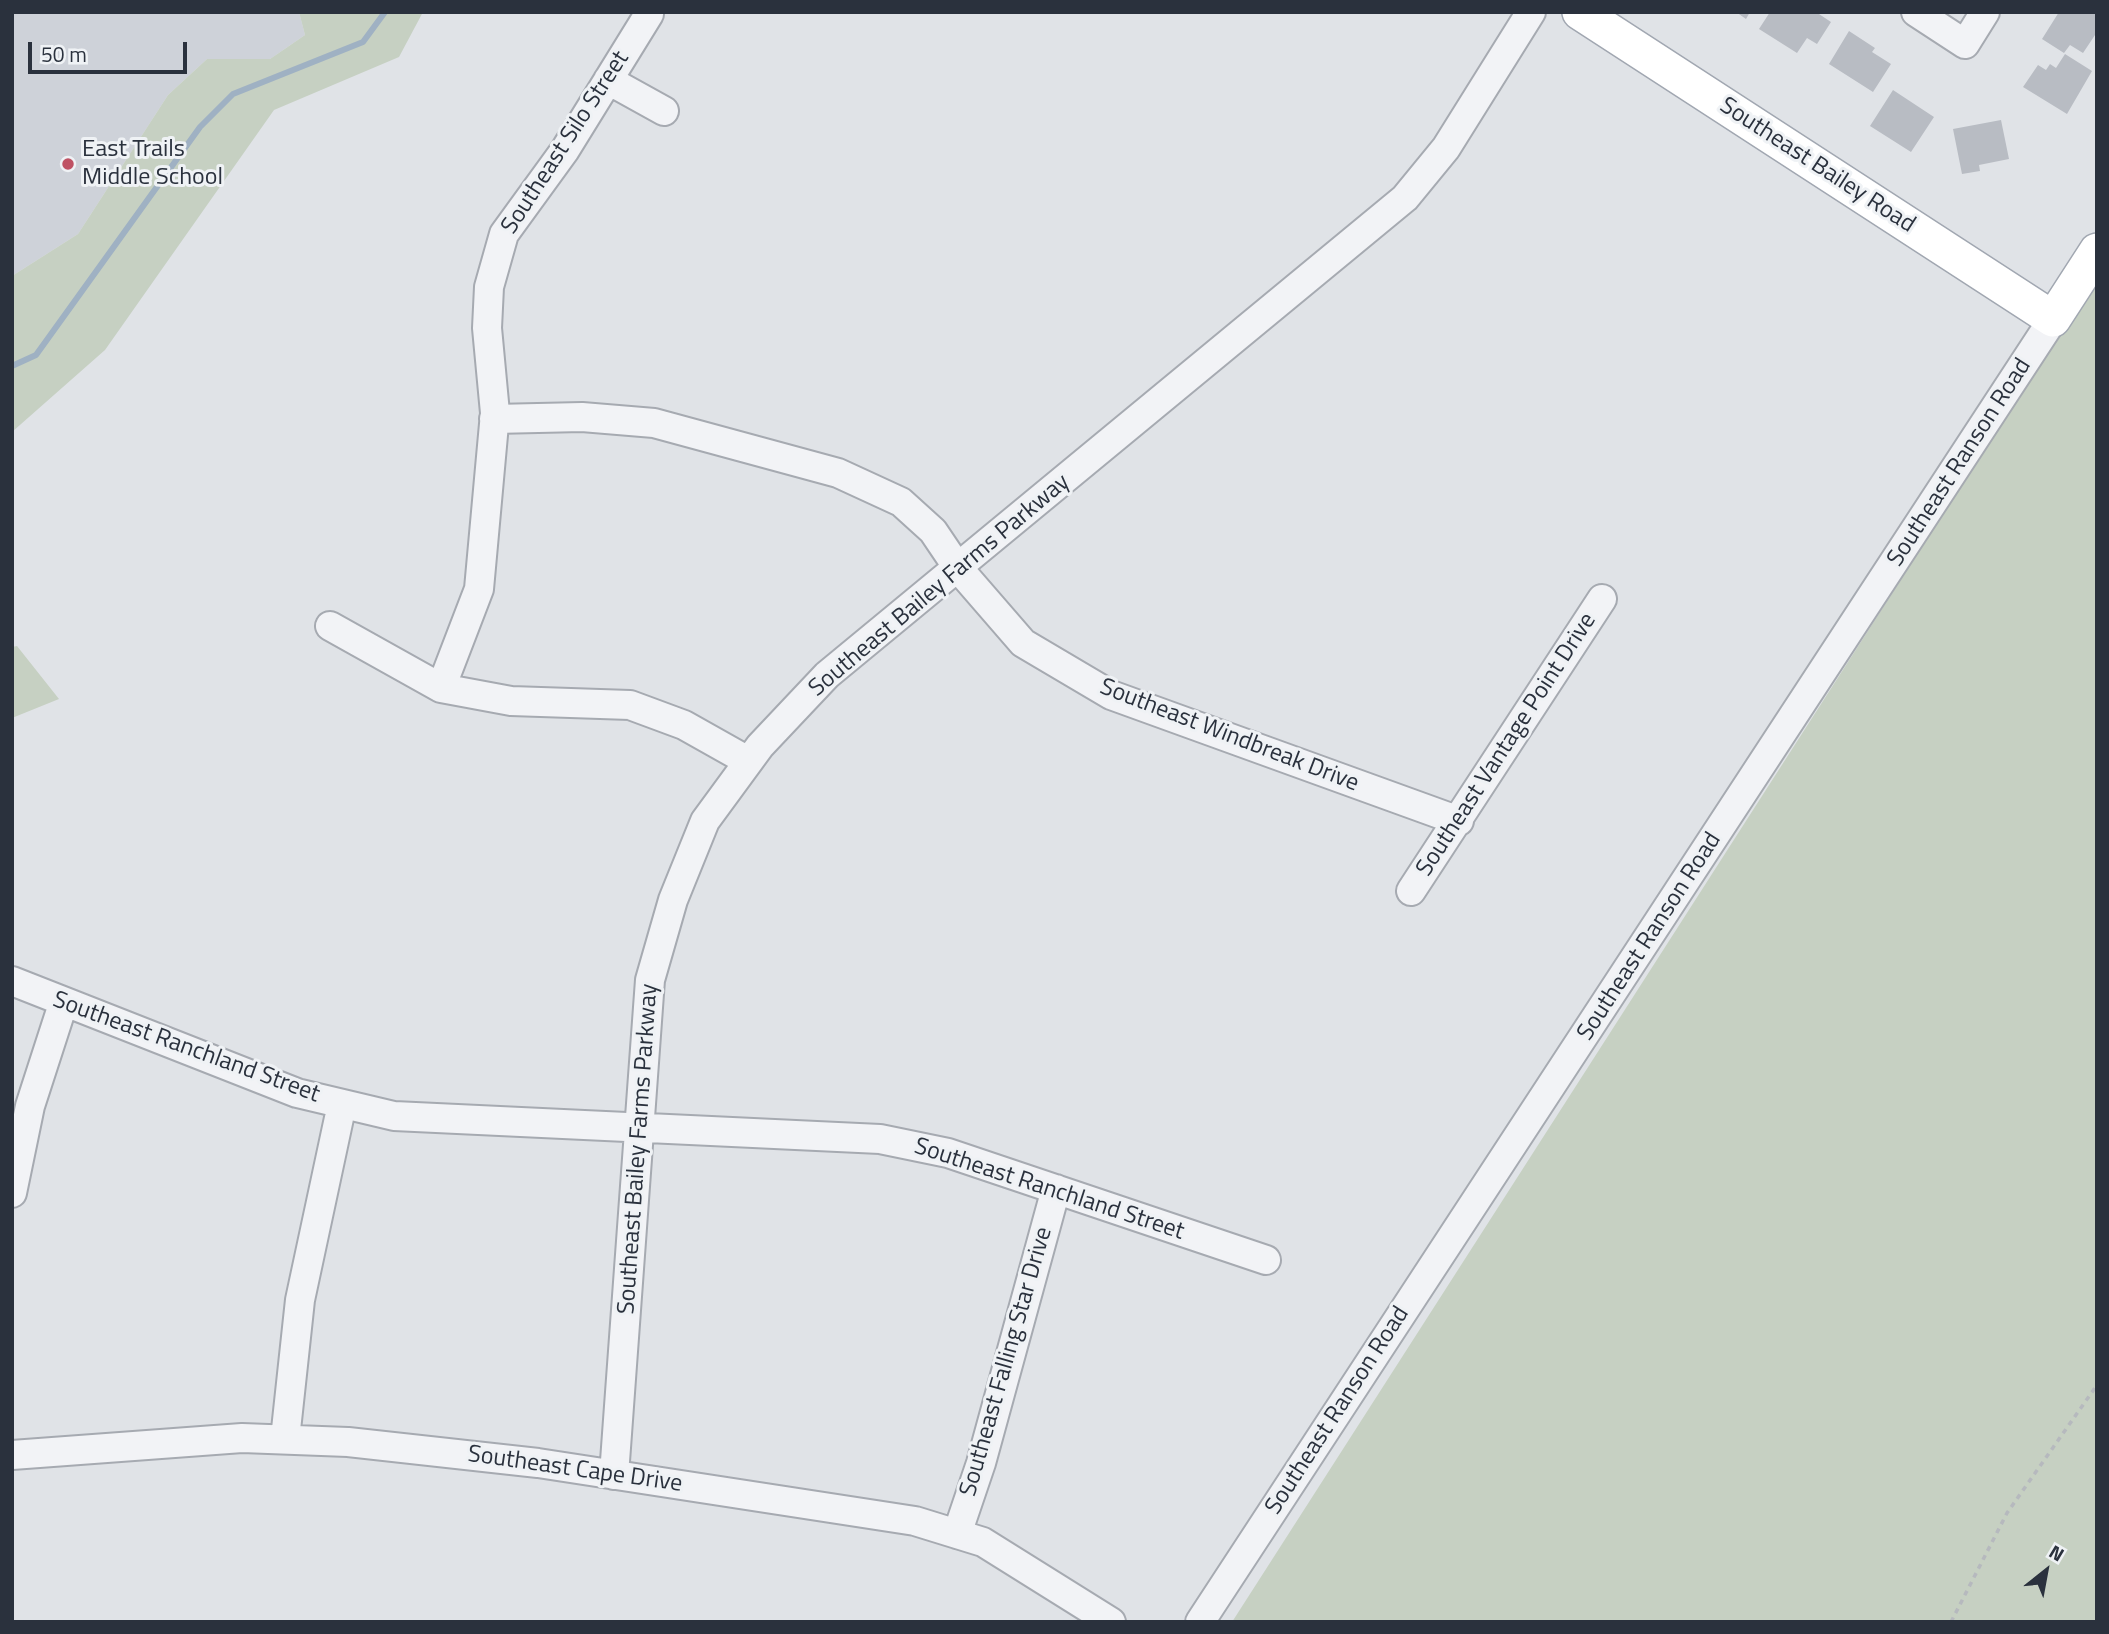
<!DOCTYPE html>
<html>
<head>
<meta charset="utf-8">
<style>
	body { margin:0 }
	#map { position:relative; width:2109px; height:1634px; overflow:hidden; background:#e0e3e7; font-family:"Titillium Web",sans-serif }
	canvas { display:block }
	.frame { position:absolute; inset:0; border:14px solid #2a313d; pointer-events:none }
	.north { position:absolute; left:2011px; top:1536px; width:70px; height:70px; -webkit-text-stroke:5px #eff2f5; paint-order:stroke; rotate:31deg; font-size:19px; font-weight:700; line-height:28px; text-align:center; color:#2a313d }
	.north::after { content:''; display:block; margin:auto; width:24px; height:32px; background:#2a313d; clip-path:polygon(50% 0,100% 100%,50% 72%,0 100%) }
	.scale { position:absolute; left:28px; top:42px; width:159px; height:32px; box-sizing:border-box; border:4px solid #2a313d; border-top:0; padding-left:9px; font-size:21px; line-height:24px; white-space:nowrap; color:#2a313d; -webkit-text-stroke:5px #eff2f5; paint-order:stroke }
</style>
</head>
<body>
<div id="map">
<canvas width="2109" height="1634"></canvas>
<div class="frame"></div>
<div class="north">N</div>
<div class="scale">50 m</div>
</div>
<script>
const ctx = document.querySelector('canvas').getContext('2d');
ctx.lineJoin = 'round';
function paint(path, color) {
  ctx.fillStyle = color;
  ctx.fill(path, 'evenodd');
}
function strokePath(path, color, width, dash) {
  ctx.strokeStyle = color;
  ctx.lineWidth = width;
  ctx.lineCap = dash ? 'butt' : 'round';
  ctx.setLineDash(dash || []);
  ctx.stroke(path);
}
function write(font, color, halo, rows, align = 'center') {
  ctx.font = font + ' "Titillium Web",sans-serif';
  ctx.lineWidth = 6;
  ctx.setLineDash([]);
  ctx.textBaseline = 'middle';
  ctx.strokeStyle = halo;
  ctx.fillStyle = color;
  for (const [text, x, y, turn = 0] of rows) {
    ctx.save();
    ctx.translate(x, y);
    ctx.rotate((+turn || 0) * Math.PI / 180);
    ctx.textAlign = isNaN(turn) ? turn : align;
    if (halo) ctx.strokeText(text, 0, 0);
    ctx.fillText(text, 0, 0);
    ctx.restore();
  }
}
const built = new Path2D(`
	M12,12H299L305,35L270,59H207L168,95L78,234L12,276Z`);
const green = new Path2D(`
	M299,12H423L399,57L274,110L105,350L12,432V276L78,234L168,95L207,59H270L305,35Z
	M2097,276V1622H1232L2061,330Z
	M17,646L59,699L12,718V647Z`);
const stream = new Path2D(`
	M12,366L36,355L200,127L233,94L363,42L385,12`);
const building = new Path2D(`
	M1736,12H1750L1746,19Z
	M1770,12H1816L1831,22L1817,44L1807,38L1797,53L1759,29Z
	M2059,12H2097V32L2083,53L2070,45L2064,53L2042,39Z
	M1849,31L1875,48L1872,52L1891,64L1873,92L1829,64Z
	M2065,54L2092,71L2067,114L2023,87L2038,65L2046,70L2050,64L2056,68Z
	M1893,90L1934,117L1911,152L1870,126Z
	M2001,120L2009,159L1979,165L1980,171L1962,174L1953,129Z`);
const path = new Path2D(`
	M1951,1622L2007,1513L2097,1385`);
const minor = new Path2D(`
	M1916,12L1965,44L1985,12
	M608,80L664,111
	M494,419L582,417L654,423L838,473L901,502L933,531L958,568L1023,643L1111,695L1459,821
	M330,626L441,688L511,701L630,705L684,725L748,761
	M441,688L479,589L495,413L487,328L489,287L504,234L565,150L649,14
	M1411,891L1602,599
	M12,981L297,1093L394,1116L880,1139L948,1153L1266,1260
	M12,1193L30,1106L63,1004
	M285,1439L300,1300L342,1104
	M12,1455L242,1438L348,1442L538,1463L915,1521L983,1542L1111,1622
	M614,1475L650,980L673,900L705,821L760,746L827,675L1405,198L1446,148L1531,12
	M957,1534L981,1463L1056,1189
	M1200,1622L2053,319`);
const major = new Path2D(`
	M1580,12L2053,319L2097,251`);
const markers = [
	[68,164,7,"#bf5264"]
];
const streetNames = [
	["Southeast Silo Street",566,143,-57],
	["Southeast Bailey Road",1817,166,33],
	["Southeast Ranson Road",1960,463,-57],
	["Southeast Bailey Farms Parkway",940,586,-40],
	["Southeast Windbreak Drive",1229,736,21],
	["Southeast Vantage Point Drive",1507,745,-57],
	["Southeast Ranson Road",1650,937,-57],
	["Southeast Ranchland Street",186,1048,20],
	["Southeast Bailey Farms Parkway",639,1149,-86],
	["Southeast Ranchland Street",1049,1190,18],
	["Southeast Falling Star Drive",1007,1362,-74],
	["Southeast Ranson Road",1338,1411,-57],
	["Southeast Cape Drive",575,1470,8]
];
const poiNames = [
	["East Trails",82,150],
	["Middle School",82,178]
];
paint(built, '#ced2d9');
paint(green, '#c6d0c2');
strokePath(stream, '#9fb1c3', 6);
paint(building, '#b8bcc3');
strokePath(minor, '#a6aab1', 32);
strokePath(major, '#a1a7b1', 38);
strokePath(path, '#b6b9be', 3.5, [5, 5]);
strokePath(minor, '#f2f3f6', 28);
strokePath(major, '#fff', 35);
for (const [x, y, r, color] of markers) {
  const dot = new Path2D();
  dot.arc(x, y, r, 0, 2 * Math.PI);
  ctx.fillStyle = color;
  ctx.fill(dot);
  strokePath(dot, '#eff2f5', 2.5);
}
write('24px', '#2a313d', '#eff2f5', streetNames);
write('24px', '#2a313d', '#eff2f5', poiNames, 'left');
</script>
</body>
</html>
